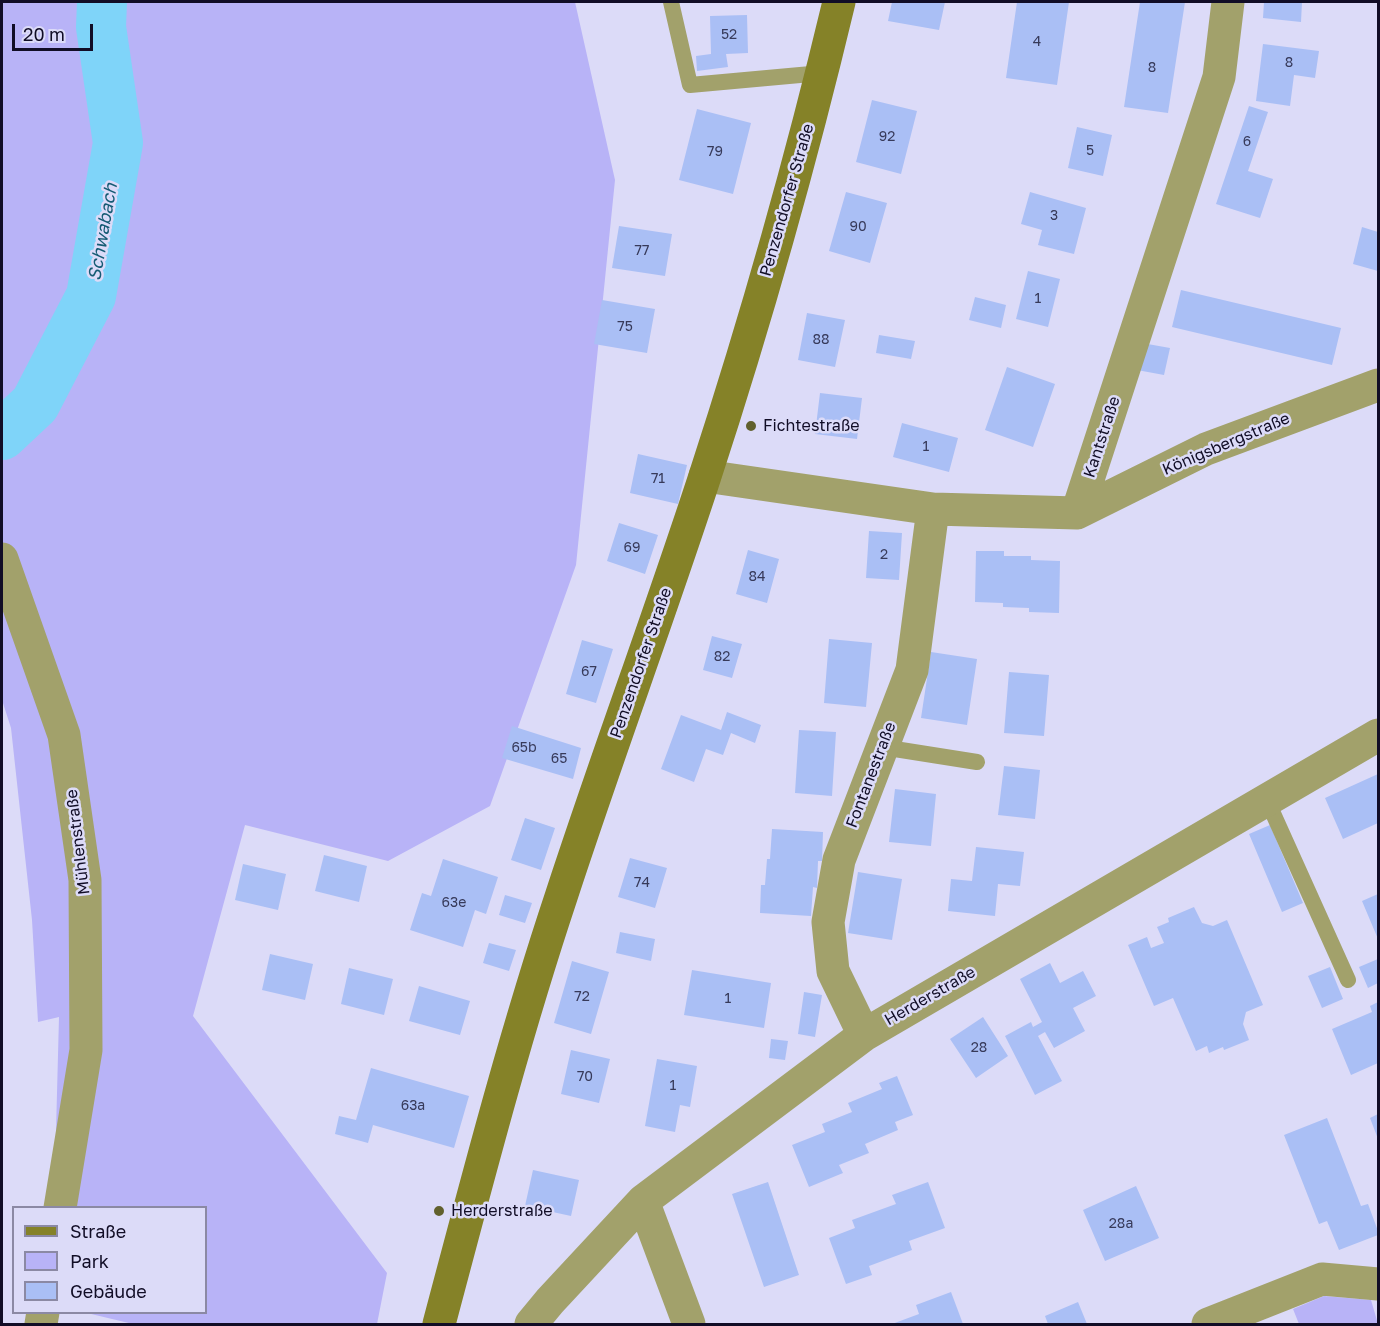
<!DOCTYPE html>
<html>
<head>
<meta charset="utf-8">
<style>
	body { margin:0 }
	#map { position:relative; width:1380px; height:1326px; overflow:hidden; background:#dcdbf8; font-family:"Golos Text",sans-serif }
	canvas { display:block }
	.frame { position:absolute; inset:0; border:3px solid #110d26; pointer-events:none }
	.legend { position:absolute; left:12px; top:1206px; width:195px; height:108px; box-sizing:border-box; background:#dcdbf8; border:2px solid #8b89a4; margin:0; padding:8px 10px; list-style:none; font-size:18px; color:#110d26 }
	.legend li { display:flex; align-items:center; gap:12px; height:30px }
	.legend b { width:30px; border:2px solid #8b89a4 }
	.scale { position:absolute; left:12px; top:24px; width:81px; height:27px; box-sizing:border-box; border:3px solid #110d26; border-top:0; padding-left:8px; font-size:18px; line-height:21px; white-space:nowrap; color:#110d26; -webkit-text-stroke:4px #dcdbf8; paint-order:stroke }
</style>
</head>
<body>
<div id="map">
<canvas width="1380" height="1326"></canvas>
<div class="frame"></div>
<ul class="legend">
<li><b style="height:8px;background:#858228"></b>Straße</li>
<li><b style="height:16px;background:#b8b3f7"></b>Park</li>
<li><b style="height:16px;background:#aabff5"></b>Gebäude</li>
</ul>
<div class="scale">20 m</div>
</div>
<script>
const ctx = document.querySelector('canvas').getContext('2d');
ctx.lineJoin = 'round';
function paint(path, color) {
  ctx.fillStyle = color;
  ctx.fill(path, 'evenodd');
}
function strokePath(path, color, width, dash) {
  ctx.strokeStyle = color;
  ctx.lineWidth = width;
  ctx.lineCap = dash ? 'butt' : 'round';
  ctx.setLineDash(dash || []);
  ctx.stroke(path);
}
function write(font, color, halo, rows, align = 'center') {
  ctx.font = font + ' "Golos Text",sans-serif';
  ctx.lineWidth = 5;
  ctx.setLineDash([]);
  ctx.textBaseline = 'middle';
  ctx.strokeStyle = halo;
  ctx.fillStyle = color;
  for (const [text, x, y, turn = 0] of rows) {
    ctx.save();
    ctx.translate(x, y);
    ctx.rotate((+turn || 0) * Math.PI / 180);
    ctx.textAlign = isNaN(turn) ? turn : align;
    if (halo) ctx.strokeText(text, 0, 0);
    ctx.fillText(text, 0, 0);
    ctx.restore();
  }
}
const green = new Path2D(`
	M2,2H575L615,180L576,565L490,806L388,861L245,825L193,1016L387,1273L377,1324H133L87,1313L206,1312V1208L54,1207L59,1017L38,1022L32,920L11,728L2,700Z
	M1324,1296L1371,1300L1378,1324H1299L1293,1309Z`);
const river = new Path2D(`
	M2,435L35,404L91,296L118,143L101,27L102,2`);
const building = new Path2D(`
	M892,2H945L939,30L888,21Z
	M1017,2H1069L1057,85L1006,78Z
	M1140,2H1185L1168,113L1124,107Z
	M1264,2H1302L1301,22L1263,18Z
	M747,15L748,53L726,54L728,67L697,71L696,56L711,54L710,16Z
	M1263,44L1319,51L1315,78L1294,75L1290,106L1256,101Z
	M872,100L917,111L901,174L856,162Z
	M1249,106L1268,112L1248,171L1273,179L1260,218L1216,204Z
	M697,109L751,123L733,194L679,180Z
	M1077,127L1112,135L1103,176L1068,168Z
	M846,192L887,203L870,263L829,251Z
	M1030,192L1086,208L1074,254L1038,245L1042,230L1021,224Z
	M619,226L672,234L665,276L612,268Z
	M1362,227L1378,232V271L1353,264Z
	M1028,271L1060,279L1048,327L1016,319Z
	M1181,290L1341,328L1332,365L1172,327Z
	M975,297L1006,305L1001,328L969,320Z
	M602,300L655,309L647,353L594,344Z
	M807,313L845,320L835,367L798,360Z
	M879,335L915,341L911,359L876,353Z
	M1142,343L1170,348L1164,375L1137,370Z
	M1007,367L1055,384L1033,447L985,430Z
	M820,393L862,398L857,439L815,434Z
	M902,423L958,438L949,472L893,457Z
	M638,454L687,465L678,504L630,493Z
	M619,523L658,535L645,574L607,561Z
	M869,531L902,533L899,580L866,578Z
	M748,550L779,559L767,603L736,594Z
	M976,551H1004V556H1031V560L1060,561L1059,613L1029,612V608L1003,607V603L975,602Z
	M712,636L742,644L732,678L703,670Z
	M829,639L872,643L866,707L824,703Z
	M582,640L613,649L596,703L566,694Z
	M931,652L977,659L967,725L921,718Z
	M1009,672L1049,675L1044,736L1004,733Z
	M727,712L761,725L755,743L731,733L723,755L706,749L694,782L661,769L681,715L721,730Z
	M512,726L581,748L573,779L502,758Z
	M799,730L836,732L832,796L795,793Z
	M1004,766L1040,770L1035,819L998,815Z
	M1378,774V823L1343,839L1325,798Z
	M895,789L936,794L931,846L889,842Z
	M525,818L555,828L541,870L511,860Z
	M1270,825L1303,903L1282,912L1249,834Z
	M772,829L823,832L822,861H818L817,888L813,887L811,916L760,913L761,885H765L767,859H770Z
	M976,847L1024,852L1020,886L998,884L995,916L948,911L951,879L972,881Z
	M324,855L367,866L359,902L315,891Z
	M630,858L667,868L655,908L618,897Z
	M443,859L498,877L486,914L475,910L463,947L410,930L422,893L431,896Z
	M243,864L286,874L278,910L235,900Z
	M858,872L902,879L892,940L848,933Z
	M1378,894V939L1362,901Z
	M505,895L532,903L525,923L499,915Z
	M1194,907L1202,923L1213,926L1227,920L1263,1005L1246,1012L1243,1024L1249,1040L1224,1050L1223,1047L1209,1053L1207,1046L1196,1051L1173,998L1154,1006L1128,945L1147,937L1151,948L1164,943L1157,927L1169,922L1168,918Z
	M620,932L655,939L651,961L616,953Z
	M489,943L516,950L509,971L483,963Z
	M270,954L313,964L305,1000L262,990Z
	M1378,959V983L1368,988L1359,967Z
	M572,961L609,972L591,1034L554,1023Z
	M1050,963L1060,983L1083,971L1096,996L1073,1008L1085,1031L1054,1048L1045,1032L1038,1036L1062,1081L1035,1095L1005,1036L1031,1022L1033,1027L1042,1022L1020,979Z
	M1330,967L1343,999L1322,1008L1308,976Z
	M349,968L393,979L384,1015L341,1004Z
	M692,970L771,983L764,1028L684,1015Z
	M419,986L470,1001L460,1035L409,1021Z
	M804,992L822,995L815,1037L798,1034Z
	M1378,1002V1063L1351,1075L1332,1029L1372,1012L1370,1006Z
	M983,1017L1008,1056L976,1078L950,1039Z
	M771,1039L788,1041L785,1060L769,1058Z
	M571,1050L610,1059L599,1103L561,1094Z
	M657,1059L697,1066L690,1107L680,1105L675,1132L645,1126Z
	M371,1068L469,1096L454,1148L373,1125L368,1143L335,1134L339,1116L356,1120Z
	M897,1076L913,1115L895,1122L898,1130L865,1144L869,1153L839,1165L843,1173L809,1187L792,1145L825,1132L822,1124L852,1112L848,1103L882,1089L879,1083Z
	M1378,1114V1139L1370,1118Z
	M1327,1118L1361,1206L1368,1204L1378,1231V1235L1339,1250L1327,1221L1319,1224L1284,1135Z
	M533,1170L579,1180L571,1216L525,1206Z
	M768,1182L799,1275L764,1287L732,1194Z
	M928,1182L945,1228L909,1241L912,1250L869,1266L872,1275L846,1284L829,1238L855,1228L852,1220L896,1204L892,1195Z
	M1136,1186L1159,1238L1105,1261L1083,1210Z
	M951,1292L963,1324H892L919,1314L916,1305Z
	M1078,1302L1087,1324H1048L1045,1316Z`);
const lane = new Path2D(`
	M671,2L690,85L822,73
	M882,747L977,762
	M1267,800L1348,980`);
const street = new Path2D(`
	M705,476L933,509L1077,513L1219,77L1228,2
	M1077,513L1206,449L1378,385
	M2,559L64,735L85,880L86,1050L60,1208
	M864,1035L833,971L828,922L839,860L912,670L933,509
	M643,1201L689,1324
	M41,1324L43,1312
	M531,1324L550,1301L643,1201L864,1035L1378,735
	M1208,1324L1322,1279L1378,1284`);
const secondary = new Path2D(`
	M439,1324C477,1181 514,1038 561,897C607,756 659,617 705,476C756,320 801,161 839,2`);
const markers = [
	[751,426,6,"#61602d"],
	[439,1211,6,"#61602d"]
];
const numberNames = [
	["52",729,35],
	["4",1037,42],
	["8",1289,63],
	["8",1152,68],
	["92",887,137],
	["6",1247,142],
	["5",1090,151],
	["79",715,152],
	["3",1054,216],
	["90",858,227],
	["77",642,251],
	["1",1038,299],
	["75",625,327],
	["88",821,340],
	["1",926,447],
	["71",658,479],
	["69",632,548],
	["2",884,555],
	["84",757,577],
	["82",722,657],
	["67",589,672],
	["65b",524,748],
	["65",559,759],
	["74",642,883],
	["63e",454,903],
	["72",582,997],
	["1",728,999],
	["28",979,1048],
	["70",585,1077],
	["1",673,1086],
	["63a",413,1106],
	["28a",1121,1224]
];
const streetNames = [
	["Penzendorfer Straße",787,200,-74],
	["Kantstraße",1102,437,-72],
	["Königsbergstraße",1226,444,-23],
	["Penzendorfer Straße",641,663,-71],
	["Fontanestraße",871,775,-69],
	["Mühlenstraße",78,842,-97],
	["Herderstraße",930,996,-30]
];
const poiNames = [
	["Fichtestraße",763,426],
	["Herderstraße",451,1211]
];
const waterNames = [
	["Schwabach",103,232,-80]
];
paint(green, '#b8b3f7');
strokePath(river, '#7fd4f9', 50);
paint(building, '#aabff5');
strokePath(lane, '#a2a16b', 16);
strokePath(street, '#a2a16b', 33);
strokePath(secondary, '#858228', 33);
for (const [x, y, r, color] of markers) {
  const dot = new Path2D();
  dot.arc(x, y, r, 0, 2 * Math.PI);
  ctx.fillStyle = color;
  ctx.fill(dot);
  strokePath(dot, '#dcdbf8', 2);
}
write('14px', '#373a5a', null, numberNames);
write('16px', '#110d26', '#dcdbf8', streetNames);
write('16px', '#110d26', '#dcdbf8', poiNames, 'left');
write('italic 18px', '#155b74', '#dcdbf8', waterNames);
</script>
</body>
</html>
